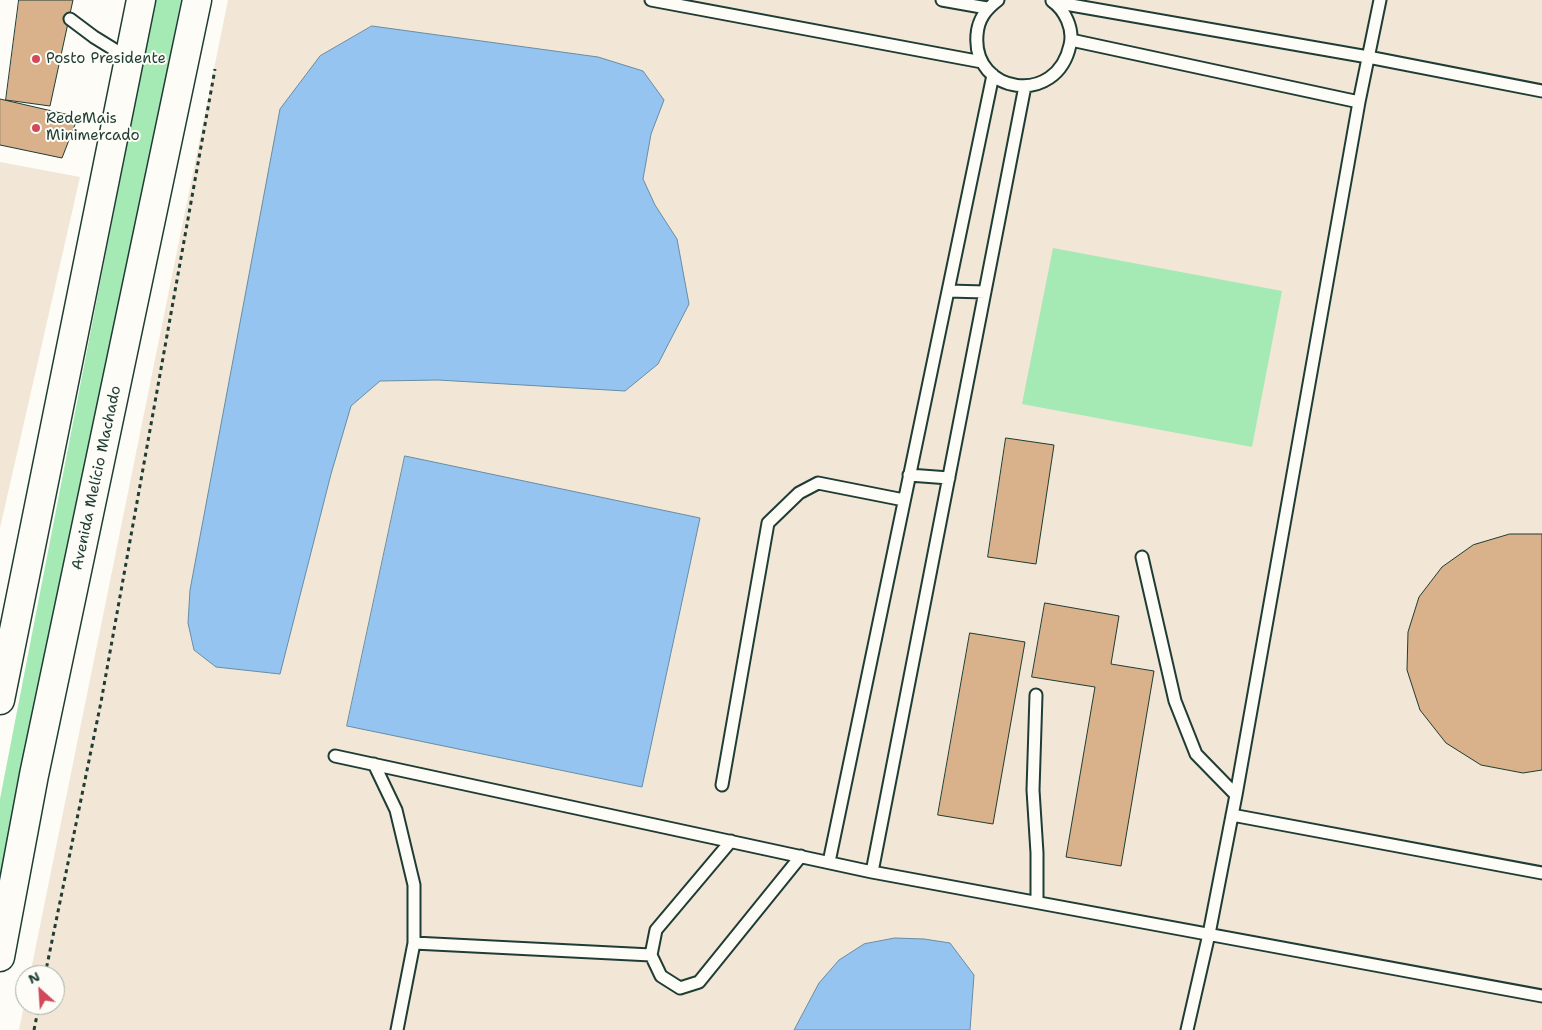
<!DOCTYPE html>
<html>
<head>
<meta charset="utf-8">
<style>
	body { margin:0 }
	#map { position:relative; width:1542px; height:1030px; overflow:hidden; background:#fdfcf7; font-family:"Shantell Sans",sans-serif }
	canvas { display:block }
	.north { position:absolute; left:15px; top:965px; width:50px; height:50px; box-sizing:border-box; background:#fdfcf7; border:1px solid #a4b0a9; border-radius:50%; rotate:334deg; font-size:14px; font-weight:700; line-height:20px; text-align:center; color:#1f3d34 }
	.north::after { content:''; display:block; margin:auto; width:18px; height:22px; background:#d1495b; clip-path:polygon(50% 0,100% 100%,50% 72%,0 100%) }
</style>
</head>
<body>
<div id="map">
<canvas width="1542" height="1030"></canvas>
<div class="north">N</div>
</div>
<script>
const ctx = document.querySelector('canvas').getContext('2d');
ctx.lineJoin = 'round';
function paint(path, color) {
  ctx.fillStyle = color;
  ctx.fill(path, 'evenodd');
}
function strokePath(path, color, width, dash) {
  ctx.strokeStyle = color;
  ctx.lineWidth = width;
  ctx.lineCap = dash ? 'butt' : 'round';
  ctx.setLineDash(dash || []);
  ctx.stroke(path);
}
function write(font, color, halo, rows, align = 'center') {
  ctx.font = font + ' "Shantell Sans",sans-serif';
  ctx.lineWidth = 4;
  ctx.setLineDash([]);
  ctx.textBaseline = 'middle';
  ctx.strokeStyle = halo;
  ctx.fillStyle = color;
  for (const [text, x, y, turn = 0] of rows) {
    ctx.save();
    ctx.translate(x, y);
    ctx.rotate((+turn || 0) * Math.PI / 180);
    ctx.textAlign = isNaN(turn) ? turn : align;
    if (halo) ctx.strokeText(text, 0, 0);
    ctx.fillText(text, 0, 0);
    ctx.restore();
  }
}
const built = new Path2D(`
	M228,0H1542V1030H19L25,1001V1005H55V975H30Z
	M0,162L80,177L0,528Z`);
const green = new Path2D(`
	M155,0H181L0,922V799Z
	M1053,248L1282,291L1252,447L1022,404Z`);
const water = new Path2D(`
	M372,26L598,57L643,71L664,100L651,134L643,179L655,205L677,239L689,304L658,364L625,391L438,380L380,381L351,406L331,474L280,674L216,667L194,650L188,623L190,590L280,109L320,56Z
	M405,456L700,518L642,787L347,726Z
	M895,938L924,939L950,943L974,975L970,1030H794L819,983L839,960L864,944Z`);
const building = new Path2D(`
	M19,0H73L50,106L6,100Z
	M0,99L78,117L62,158L0,145Z
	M1006,438L1054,445L1036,564L988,557Z
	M1510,534H1542V770L1523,773L1481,765L1446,743L1420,710L1407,670L1408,632L1419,597L1442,567L1473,545Z
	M1045,603L1119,616L1111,664L1154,671L1121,866L1066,857L1095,687L1032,677Z
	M970,633L1025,642L993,824L938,815Z`);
const path = new Path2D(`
	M45,975L101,702L215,69
	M34,1030L39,1005`);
const service = new Path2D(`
	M651,0L982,62
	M942,0L987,8
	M998,0C986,9 978,19 977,35C972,94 1057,107 1070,45C1074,29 1065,10 1052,1
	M1054,2L1368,57L1542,91
	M70,19L94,37L128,58
	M1071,40L1359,102
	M948,291L985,292
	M909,475L949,478
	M1142,557L1175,701L1196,754L1236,795
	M1036,695L1033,790L1037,853V902
	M335,756L872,872L1542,996
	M374,764L396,810L414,885V943L397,1030
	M722,785L768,523L799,493L818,483L904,500
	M1232,815L1542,873
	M731,841L656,930L651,955L661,976L680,988L699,982L801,856
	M829,862L993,75
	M872,872L1025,86
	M414,943L651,955
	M1187,1030L1209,934L1236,795L1359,102L1380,0`);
const primary = new Path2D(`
	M0,700L141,0
	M0,957L34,775L197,0`);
const markers = [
	[36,59,5,"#d1495b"],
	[36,128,5,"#d1495b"]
];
const poiNames = [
	["Posto Presidente",46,59],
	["RedeMais",46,119],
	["Minimercado",46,136]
];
const streetNames = [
	["Avenida Melício Machado",97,478,-78]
];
paint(built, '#f2e6d6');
paint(green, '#a5e9b4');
paint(water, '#96c4f1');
strokePath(water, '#668ea5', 1);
paint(building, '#d9b18a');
strokePath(building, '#1f3d34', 1);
strokePath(service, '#1f3d34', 15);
strokePath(primary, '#1f3d34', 31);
strokePath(path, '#1f3d34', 3, [4, 4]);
strokePath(service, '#fdfcf7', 11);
strokePath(primary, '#fdfcf7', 28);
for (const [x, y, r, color] of markers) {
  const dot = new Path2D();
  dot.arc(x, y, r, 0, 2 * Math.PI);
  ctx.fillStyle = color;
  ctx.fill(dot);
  strokePath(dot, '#fdfcf7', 2);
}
write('15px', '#1f3d34', '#fdfcf7', poiNames, 'left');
write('15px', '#1f3d34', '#fdfcf7', streetNames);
</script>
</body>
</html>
